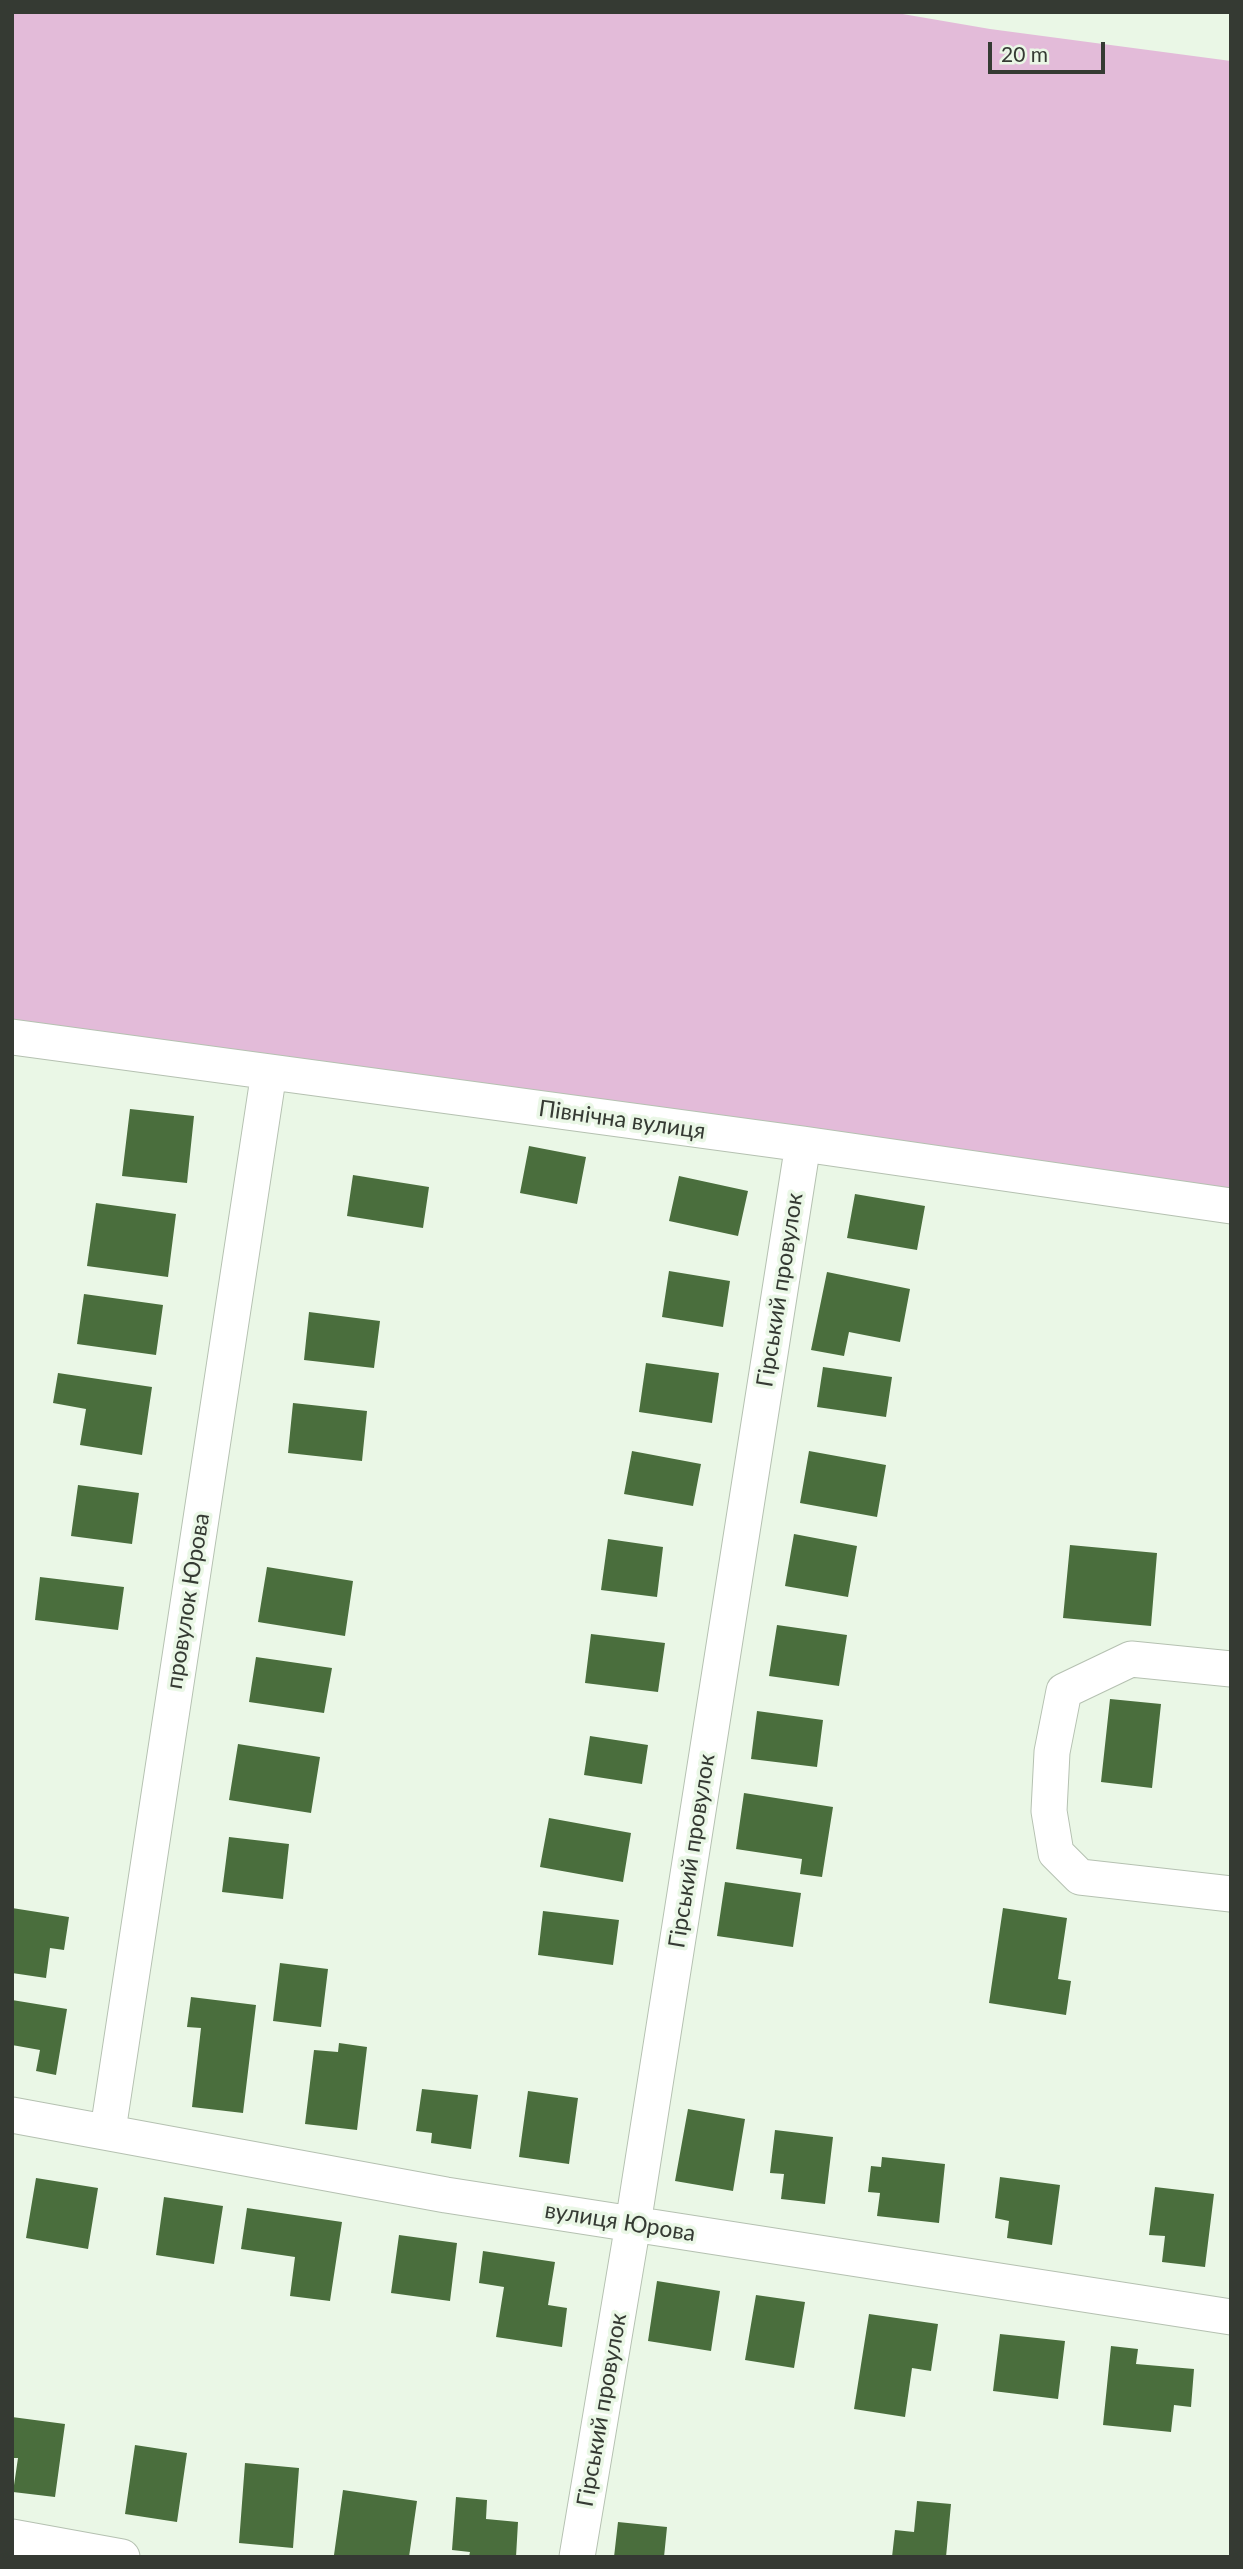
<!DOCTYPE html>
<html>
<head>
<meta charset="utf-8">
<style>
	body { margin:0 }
	#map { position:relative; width:1243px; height:2569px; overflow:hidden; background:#eaf7e6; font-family:Lato,sans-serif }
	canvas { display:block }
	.frame { position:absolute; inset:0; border:14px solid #353a33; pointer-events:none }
	.scale { position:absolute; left:988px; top:42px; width:117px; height:32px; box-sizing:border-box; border:4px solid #353a33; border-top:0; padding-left:9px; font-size:21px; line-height:24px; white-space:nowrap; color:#353a33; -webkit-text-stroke:5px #eaf7e6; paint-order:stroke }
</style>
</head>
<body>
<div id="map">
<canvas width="1243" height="2569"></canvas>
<div class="frame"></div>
<div class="scale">20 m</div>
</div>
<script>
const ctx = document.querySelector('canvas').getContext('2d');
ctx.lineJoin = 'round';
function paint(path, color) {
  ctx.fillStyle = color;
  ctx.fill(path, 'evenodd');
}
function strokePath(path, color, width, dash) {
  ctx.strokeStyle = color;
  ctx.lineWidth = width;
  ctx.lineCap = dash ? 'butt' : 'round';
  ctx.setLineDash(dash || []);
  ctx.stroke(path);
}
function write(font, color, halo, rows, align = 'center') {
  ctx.font = font + ' Lato,sans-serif';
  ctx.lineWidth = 7;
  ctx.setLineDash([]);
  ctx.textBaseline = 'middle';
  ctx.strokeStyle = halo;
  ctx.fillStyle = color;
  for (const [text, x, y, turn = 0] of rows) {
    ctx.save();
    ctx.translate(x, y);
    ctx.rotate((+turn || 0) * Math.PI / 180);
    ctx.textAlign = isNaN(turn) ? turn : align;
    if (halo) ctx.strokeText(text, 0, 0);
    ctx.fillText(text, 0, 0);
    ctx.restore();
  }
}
const green = new Path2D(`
	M12,12H891L990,29L1231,61V1189L12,1019Z`);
const building = new Path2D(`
	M130,1109L194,1116L187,1183L122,1176Z
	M529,1146L586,1157L577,1204L520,1193Z
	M353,1175L429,1187L423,1228L347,1216Z
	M679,1176L748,1191L738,1236L669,1221Z
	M855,1194L925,1206L917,1250L847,1238Z
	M96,1203L176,1214L168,1277L87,1266Z
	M669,1271L730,1281L723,1327L662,1317Z
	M827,1272L910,1289L900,1342L849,1332L844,1356L811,1350Z
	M84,1294L163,1305L156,1355L77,1344Z
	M309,1312L380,1321L374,1368L304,1360Z
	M646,1363L719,1373L712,1423L639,1412Z
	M823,1367L892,1377L886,1417L817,1407Z
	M58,1373L152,1387L142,1455L80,1445L86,1409L53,1403Z
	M293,1403L367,1411L362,1461L288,1453Z
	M632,1451L701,1464L693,1506L624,1494Z
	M809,1451L886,1465L877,1517L800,1503Z
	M78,1485L139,1493L132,1544L71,1536Z
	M794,1534L857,1546L848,1597L785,1586Z
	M608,1539L663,1547L657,1597L601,1590Z
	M1070,1545L1157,1553L1151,1626L1063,1618Z
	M267,1567L353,1581L345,1636L258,1622Z
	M40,1577L124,1587L118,1630L35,1620Z
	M777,1625L847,1635L839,1686L769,1676Z
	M591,1634L665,1643L658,1692L585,1683Z
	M256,1657L332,1668L324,1713L249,1702Z
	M1110,1699L1161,1704L1152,1788L1101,1782Z
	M757,1711L823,1720L817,1767L751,1759Z
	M590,1736L648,1745L642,1784L584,1775Z
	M238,1744L320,1757L311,1813L229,1800Z
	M744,1793L833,1807L822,1877L800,1874L802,1859L736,1849Z
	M549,1818L631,1833L623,1882L540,1867Z
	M229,1837L289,1844L283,1899L222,1892Z
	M725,1882L801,1893L793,1947L717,1936Z
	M12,1908L69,1917L64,1950L50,1948L46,1978L12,1973Z
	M1003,1908L1067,1918L1058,1979L1071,1981L1066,2015L989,2003Z
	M543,1911L619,1920L613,1965L538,1955Z
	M280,1963L328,1969L321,2027L273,2021Z
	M191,1997L256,2005L243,2113L192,2107L201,2028L187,2027Z
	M12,2000L67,2009L56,2075L36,2071L40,2050L12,2045Z
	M339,2043L367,2047L357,2130L305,2124L314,2050L338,2052Z
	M422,2089L478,2095L471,2149L431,2143L432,2133L416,2131Z
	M528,2091L578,2098L569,2164L519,2157Z
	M688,2109L745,2119L733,2191L675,2181Z
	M775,2130L833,2137L825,2204L781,2199L784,2174L770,2173Z
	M882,2157L945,2164L939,2223L877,2216L880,2193L868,2192L871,2166L881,2167Z
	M1000,2177L1060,2185L1052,2245L1007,2238L1009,2221L995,2218Z
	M36,2178L98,2188L88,2249L26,2238Z
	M1155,2187L1214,2194L1205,2267L1162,2262L1165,2236L1149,2235Z
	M164,2197L223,2206L214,2264L156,2255Z
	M247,2208L342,2222L330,2301L290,2296L295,2257L241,2249Z
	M399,2235L457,2243L450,2301L391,2293Z
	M483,2251L555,2262L548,2305L567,2308L562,2347L496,2337L504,2287L479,2283Z
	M657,2281L720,2291L711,2351L648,2341Z
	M756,2295L805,2302L794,2368L745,2360Z
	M869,2314L938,2324L931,2371L912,2368L905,2417L854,2409Z
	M1000,2334L1065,2341L1058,2399L993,2391Z
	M1111,2346L1138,2349L1136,2364L1194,2369L1191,2407L1174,2405L1171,2432L1103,2425Z
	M12,2417L65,2424L55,2497L13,2492L18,2458H12Z
	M135,2445L187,2453L177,2522L125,2514Z
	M245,2463L299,2468L293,2548L239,2543Z
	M343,2490L417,2501L409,2557L334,2555Z
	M456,2497L487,2500L486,2519L518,2522L516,2557H469L470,2552L452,2550Z
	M917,2501L951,2504L946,2557H892L895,2530L914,2532Z
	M618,2522L667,2527L664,2557H614Z`);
const minor = new Path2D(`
	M12,1037L803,1144L1231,1206
	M1231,1669L1131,1659L1064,1691L1052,1752L1049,1811L1056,1853L1080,1877L1231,1894
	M12,2115L446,2195L1231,2317
	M108,2130L269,1072
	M12,2537L122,2557
	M577,2557L633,2224L803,1144`);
const streetNames = [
	["Північна вулиця",622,1120,8],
	["Гірський провулок",780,1290,-81],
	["провулок Юрова",188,1601,-81],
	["Гірський провулок",692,1851,-81],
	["вулиця Юрова",620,2222,9],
	["Гірський провулок",602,2410,-80]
];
paint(green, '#e3bbd9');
paint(building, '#4a6e3d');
strokePath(minor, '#b5c1b1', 37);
strokePath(minor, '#fff', 35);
write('23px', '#353a33', '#eaf7e6', streetNames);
</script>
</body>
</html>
